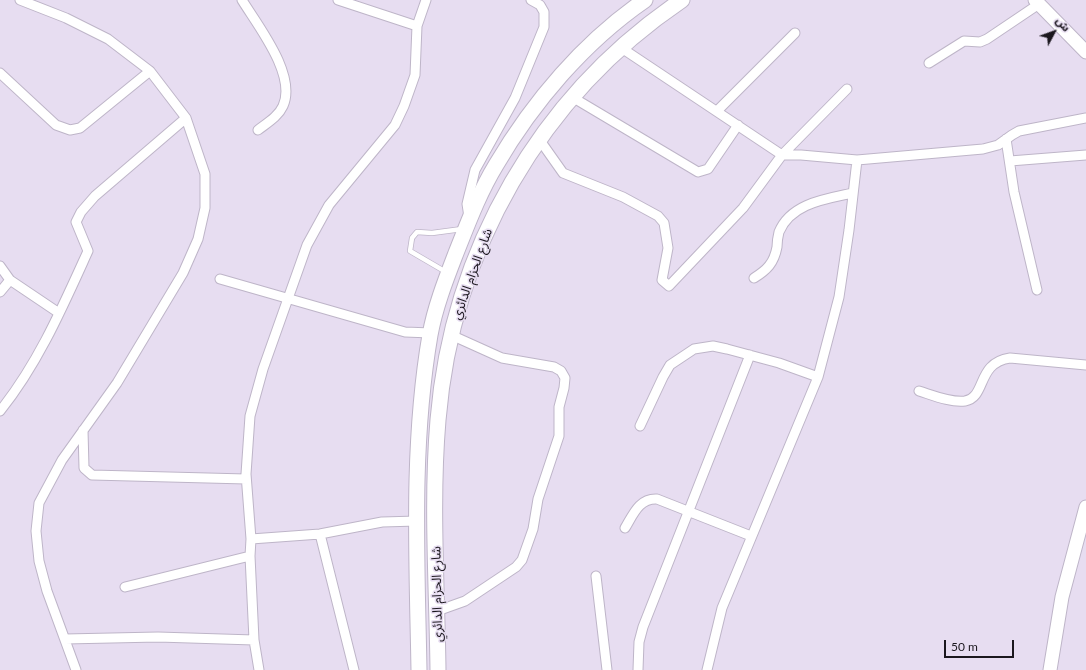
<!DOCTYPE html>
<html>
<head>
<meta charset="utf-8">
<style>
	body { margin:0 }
	#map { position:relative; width:1086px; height:670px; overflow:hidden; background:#e7ddf1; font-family:Lato,"Noto Sans Arabic",sans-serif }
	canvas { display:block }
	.north { position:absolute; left:1034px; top:12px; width:40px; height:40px; -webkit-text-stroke:3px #e7ddf1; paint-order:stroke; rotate:49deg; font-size:11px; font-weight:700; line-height:16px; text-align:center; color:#1b171e }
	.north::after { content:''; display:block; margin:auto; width:14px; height:18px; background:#1b171e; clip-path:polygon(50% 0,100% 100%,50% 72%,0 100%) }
	.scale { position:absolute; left:944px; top:640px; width:70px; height:18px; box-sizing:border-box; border:2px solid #1b171e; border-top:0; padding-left:5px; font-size:12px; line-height:14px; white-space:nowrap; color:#1b171e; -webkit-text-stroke:3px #e7ddf1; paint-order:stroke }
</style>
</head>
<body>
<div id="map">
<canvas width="1086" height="670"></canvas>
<div class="north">ش</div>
<div class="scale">50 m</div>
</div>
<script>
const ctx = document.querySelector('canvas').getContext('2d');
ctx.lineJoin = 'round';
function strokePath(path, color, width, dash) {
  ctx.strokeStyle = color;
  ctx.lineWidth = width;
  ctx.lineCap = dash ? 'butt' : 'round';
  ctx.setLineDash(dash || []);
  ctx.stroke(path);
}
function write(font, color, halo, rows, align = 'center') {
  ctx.font = font + ' Lato,"Noto Sans Arabic",sans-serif';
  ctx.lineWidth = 3;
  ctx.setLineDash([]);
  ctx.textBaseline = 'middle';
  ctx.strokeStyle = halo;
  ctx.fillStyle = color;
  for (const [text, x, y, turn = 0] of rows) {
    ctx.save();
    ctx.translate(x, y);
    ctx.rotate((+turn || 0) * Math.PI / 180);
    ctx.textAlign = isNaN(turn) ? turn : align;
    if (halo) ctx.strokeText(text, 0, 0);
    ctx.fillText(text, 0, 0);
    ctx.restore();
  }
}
const lane = new Path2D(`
	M446,272L410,251L412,238L417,232L432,233L462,229`);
const street = new Path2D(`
	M20,0L66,18L108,39L150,71L186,118L205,174V208L198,239L183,273L117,383L62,460L39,503L36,531L39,561L47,591L76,670
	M242,0C258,26 297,75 283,106C278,117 267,123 258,130
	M338,0L417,26
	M620,47L782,155H801L857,160L983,149L998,145L1012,135L1019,131L1086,118
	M929,63L964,41L980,42L987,39L1039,4
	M0,73L56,125L70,130L80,128L150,71
	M572,97L698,172L708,169L738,125
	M717,111L795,33
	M539,139L563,173L623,197L658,216L664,223L668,248L662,280L669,286L743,208L782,155L847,89
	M1006,139L1014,192L1037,290
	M1010,161L1086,155
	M469,217L467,204L475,170L515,98L544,27V12L540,5L531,0
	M0,266L10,280L59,313
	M754,278C767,270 774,263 777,247C777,242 778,236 779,232C791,203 826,199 853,193
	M220,279L405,332L431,333
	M0,292L10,280
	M919,391C932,395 951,403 965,401C987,397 976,363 1010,358L1086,365
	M0,411C38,364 63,306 88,251L76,222L81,212L95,196L186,118
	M640,426L663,377L670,365L694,349L713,346L727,349L779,363L818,377
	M83,430L84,468L92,475L246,479
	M625,528C633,515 639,498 657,499L751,536
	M320,534L354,670
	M251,539L320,534L382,522L417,521
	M596,576L607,670
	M125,587L250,556
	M437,611L465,601L516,567L522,560L533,529L538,499L559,436V407L564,388L565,378L561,371L554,367L502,358L451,335
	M65,639L158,637L254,640
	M259,670L254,640L250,556L251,539L246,474L250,416L263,369L307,245L329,205L395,125L404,106L415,75L417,26L426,0
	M638,670L639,642L643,627L750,355
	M707,670L722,608L818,377L839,297L849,230L857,160`);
const secondary = new Path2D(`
	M1035,0L1086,52
	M1050,670L1062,597L1086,507`);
const primary = new Path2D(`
	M419,670C417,558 411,446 430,335C435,307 446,279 456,253C468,223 479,193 496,165C533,102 584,42 645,0
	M438,670C437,588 431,502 438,420C452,250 540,96 682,0`);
const streetNames = [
	["شارع الحزام الدائري",472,274,-70],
	["شارع الحزام الدائري",437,594,-91]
];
strokePath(lane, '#beb5c8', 6);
strokePath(street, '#beb5c8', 11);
strokePath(secondary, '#beb5c8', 15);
strokePath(primary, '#beb5c8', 17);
strokePath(lane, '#fff', 4.5);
strokePath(street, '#fff', 9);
strokePath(secondary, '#fff', 13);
strokePath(primary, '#fff', 15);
write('13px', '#1b171e', '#e7ddf1', streetNames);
</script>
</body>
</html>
